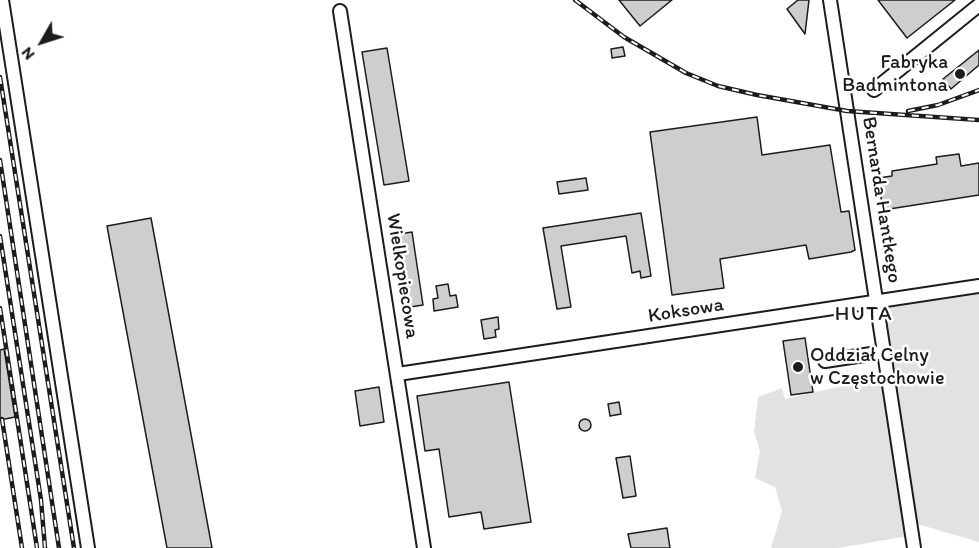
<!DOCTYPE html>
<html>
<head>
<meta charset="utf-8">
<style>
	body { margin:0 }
	#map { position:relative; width:979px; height:548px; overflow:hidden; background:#fff; font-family:Itim,sans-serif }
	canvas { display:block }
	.north { position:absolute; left:12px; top:12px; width:60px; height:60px; -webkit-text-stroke:4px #fff; paint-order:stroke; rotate:231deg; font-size:16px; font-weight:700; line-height:24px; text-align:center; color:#1c1c1c }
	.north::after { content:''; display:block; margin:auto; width:21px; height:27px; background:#1c1c1c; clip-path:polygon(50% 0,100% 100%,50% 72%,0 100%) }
</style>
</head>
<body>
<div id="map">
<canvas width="979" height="548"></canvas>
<div class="north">N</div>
</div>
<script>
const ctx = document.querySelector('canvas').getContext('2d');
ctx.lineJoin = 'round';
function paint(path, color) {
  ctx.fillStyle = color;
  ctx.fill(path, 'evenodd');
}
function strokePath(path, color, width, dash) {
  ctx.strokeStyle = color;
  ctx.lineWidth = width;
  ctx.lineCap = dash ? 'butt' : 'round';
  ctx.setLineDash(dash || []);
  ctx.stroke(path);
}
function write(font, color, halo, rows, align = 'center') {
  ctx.font = font + ' Itim,sans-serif';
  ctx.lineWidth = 5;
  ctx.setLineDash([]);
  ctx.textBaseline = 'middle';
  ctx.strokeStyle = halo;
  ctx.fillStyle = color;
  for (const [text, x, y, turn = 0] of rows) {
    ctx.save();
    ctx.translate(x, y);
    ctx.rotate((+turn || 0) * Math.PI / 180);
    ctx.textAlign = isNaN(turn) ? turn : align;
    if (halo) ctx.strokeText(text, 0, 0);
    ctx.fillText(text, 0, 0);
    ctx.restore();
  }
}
const green = new Path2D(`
	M979,292V542L907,521L909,536L838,548H771L782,511L775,487L755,478L760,451L754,432L758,397L782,388L785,399L891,375L884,307Z`);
const building = new Path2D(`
	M619,0H672L640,26Z
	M798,0H809L805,34L787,9Z
	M878,0H955L907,38Z
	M623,47L625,56L612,58L611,49Z
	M387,48L409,181L384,185L362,52Z
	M979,50V65L951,89L943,79Z
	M757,117L762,155L830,145L841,212L849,211L855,250L851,252L809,259L806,245L720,259L724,288L672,295L650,132Z
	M959,154L961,166L979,163V195L883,210L878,178L892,176V171L937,164L936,157Z
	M586,178L588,190L559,194L557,182Z
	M641,213L651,276L641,278L640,271L632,273L626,236L561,246L571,307L557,309L543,228Z
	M151,218L212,548H167L107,226Z
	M412,232L423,305L404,308L393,235Z
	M448,284L450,296L456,295L458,307L434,311L433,299L438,298L436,286Z
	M498,317L499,329L495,330L496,337L484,339L481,320Z
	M805,338L813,392L791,395L783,341Z
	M4,349L15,417L0,420V350Z
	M509,382L531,522L484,529L481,512L449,517L439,449L425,451L417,396Z
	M379,387L384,422L360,426L355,391Z
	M619,402L621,414L610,416L608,404Z
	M579 425a6 6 0 1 1 12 0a6 6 0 1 1-12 0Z
	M630,456L636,496L623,498L616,458Z
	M667,528L670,548H631L628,534Z`);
const minor = new Path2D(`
	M2,0L88,548
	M830,0L914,548
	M340,11L424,548
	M874,90L979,5
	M825,361L884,352
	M398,374L979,286`);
const rail = new Path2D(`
	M575,0L624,37L686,73L718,86L757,95L847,111L979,120
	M0,77L74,548
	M908,111L938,105L979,90
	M0,160L59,548
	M0,236L41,500L45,548
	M0,308L37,548
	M2,419L22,548`);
const markers = [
	[960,74,6,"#1c1c1c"],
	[798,367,6,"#1c1c1c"]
];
const poiNames = [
	["Fabryka",948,63],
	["Badmintona",948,86],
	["Oddział Celny",810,356,"left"],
	["w Częstochowie",810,379,"left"]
];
const streetNames = [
	["Bernarda Hantkego",881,200,81],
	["Wielkopiecowa",402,276,81],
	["Koksowa",686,311,-9]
];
const neighbourhoodNames = [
	["HUTA",864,315]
];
paint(green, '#e2e2e2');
paint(building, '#cecece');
strokePath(building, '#1c1c1c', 1.5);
strokePath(minor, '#1c1c1c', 16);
strokePath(minor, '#fff', 12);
strokePath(rail, '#1c1c1c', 4.5);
strokePath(rail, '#fff', 2, [7]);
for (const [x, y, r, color] of markers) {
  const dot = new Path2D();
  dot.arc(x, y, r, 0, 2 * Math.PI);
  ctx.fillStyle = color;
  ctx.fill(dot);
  strokePath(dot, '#fff', 2);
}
write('20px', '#1c1c1c', '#fff', poiNames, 'right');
write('20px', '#1c1c1c', '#fff', streetNames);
ctx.letterSpacing = '1.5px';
write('21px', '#1c1c1c', '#fff', neighbourhoodNames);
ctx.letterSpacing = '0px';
</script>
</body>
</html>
